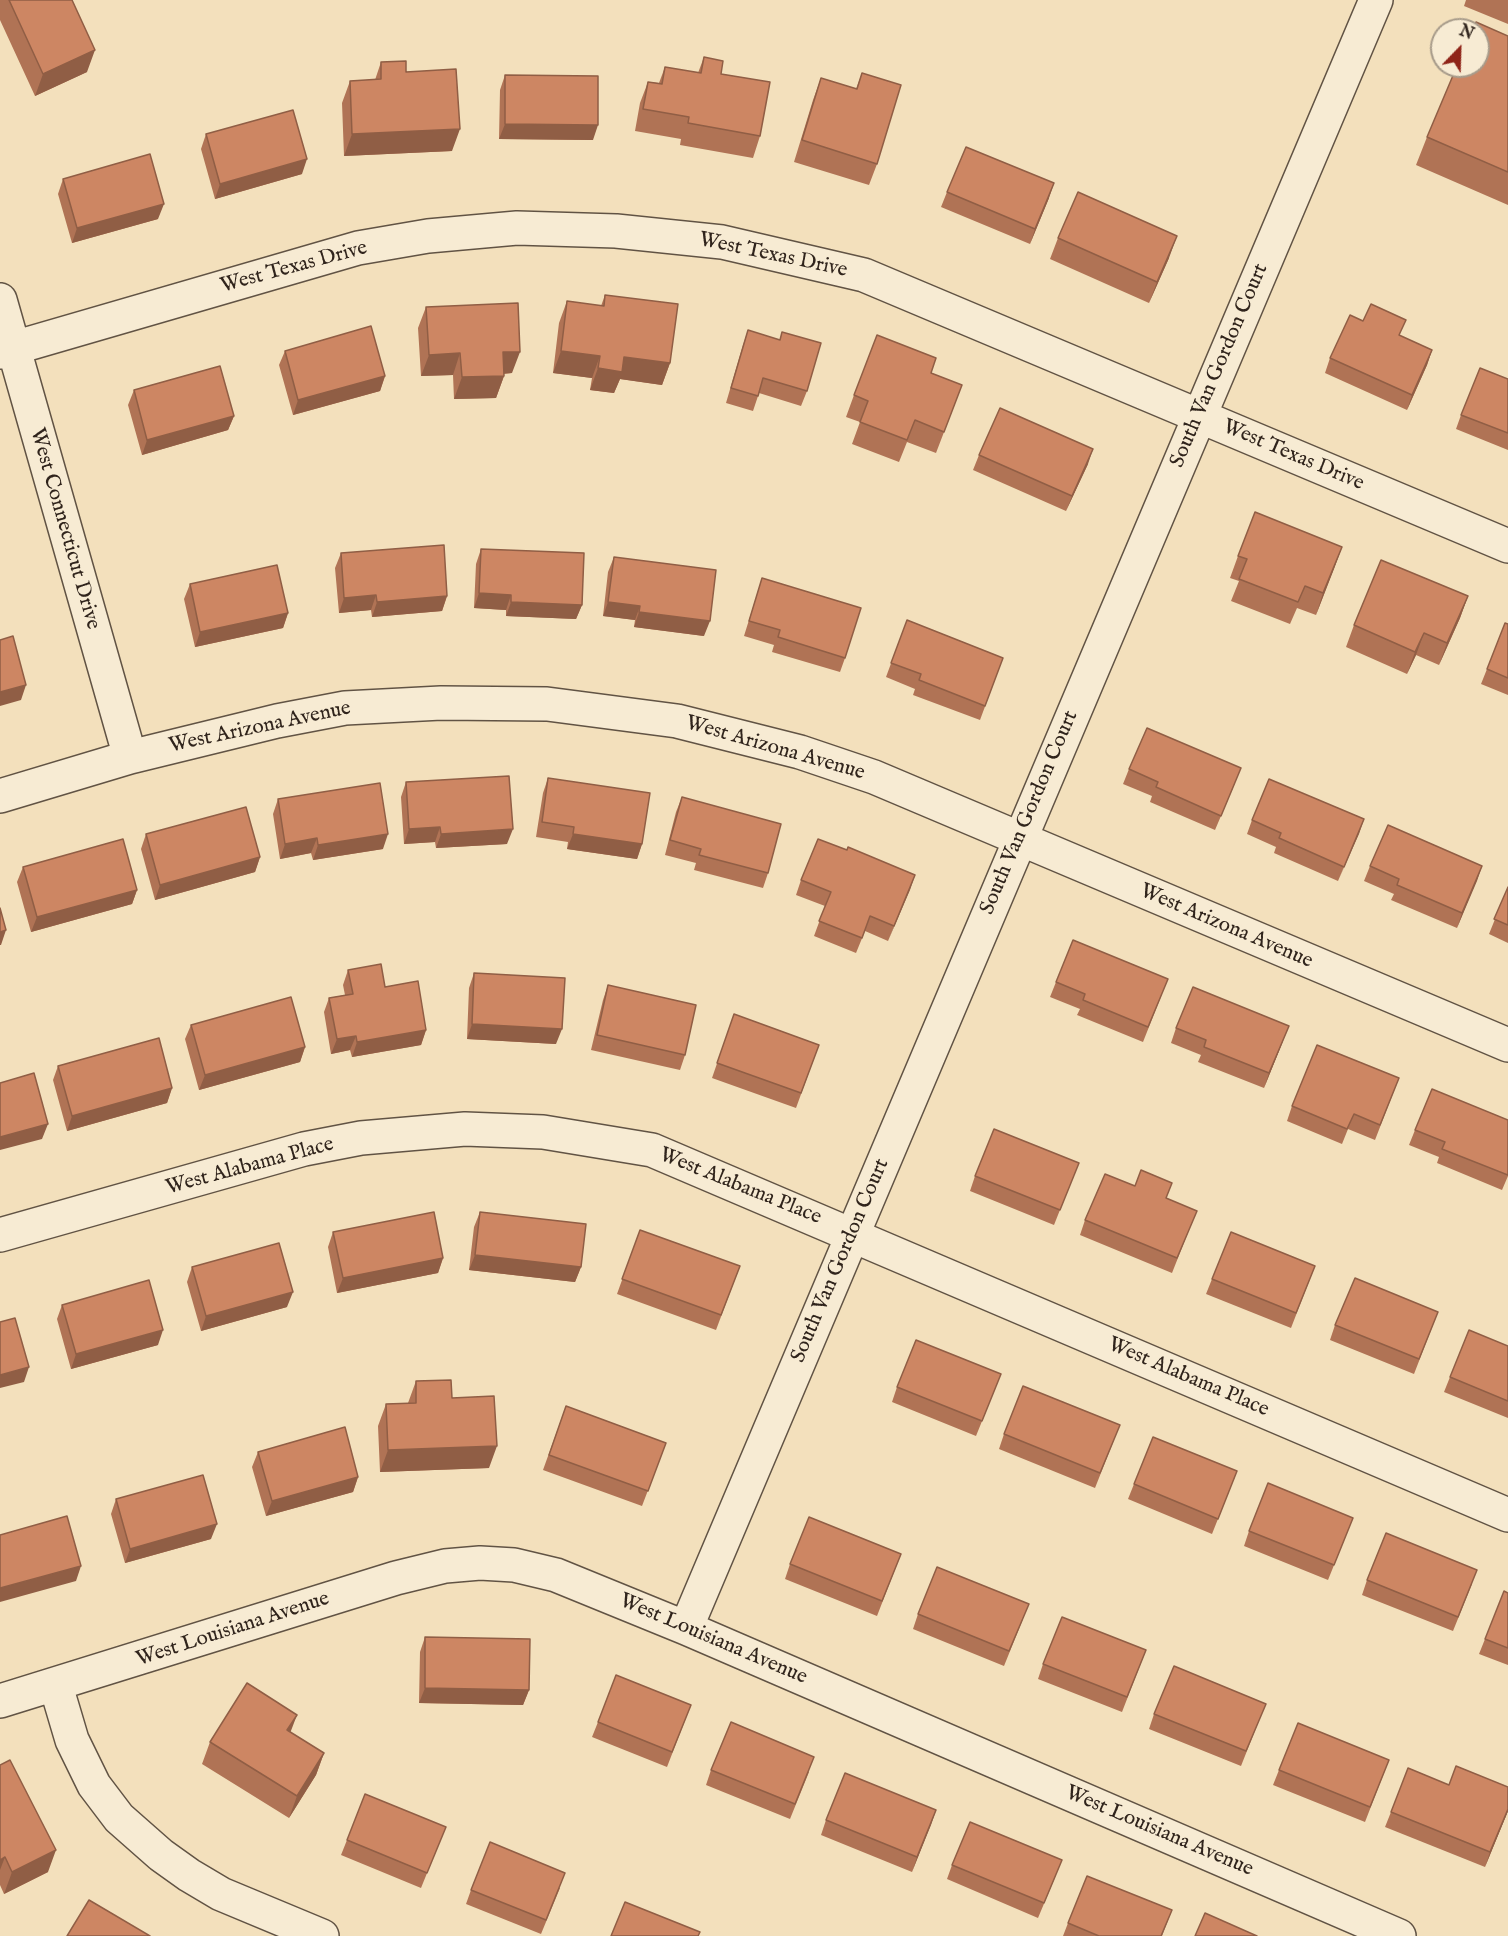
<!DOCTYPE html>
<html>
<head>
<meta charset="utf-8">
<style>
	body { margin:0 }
	#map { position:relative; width:1508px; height:1936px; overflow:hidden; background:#f3e0bc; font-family:"IM FELL English",serif }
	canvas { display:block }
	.north { position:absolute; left:1430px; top:18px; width:60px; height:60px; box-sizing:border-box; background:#f7ebd3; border:2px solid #a79b8a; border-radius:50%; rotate:23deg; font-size:16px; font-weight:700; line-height:24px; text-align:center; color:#30241c }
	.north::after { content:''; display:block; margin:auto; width:21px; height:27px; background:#8f2418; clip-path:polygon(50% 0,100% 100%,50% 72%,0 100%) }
</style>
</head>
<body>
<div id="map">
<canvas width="1508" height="1936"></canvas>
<div class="north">N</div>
</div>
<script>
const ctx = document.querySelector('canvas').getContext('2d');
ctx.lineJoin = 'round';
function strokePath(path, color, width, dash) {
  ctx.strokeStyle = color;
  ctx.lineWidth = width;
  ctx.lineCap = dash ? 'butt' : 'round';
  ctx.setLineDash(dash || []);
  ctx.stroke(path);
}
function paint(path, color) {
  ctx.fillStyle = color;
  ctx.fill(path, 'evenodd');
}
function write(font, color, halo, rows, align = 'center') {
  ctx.font = font + ' "IM FELL English",serif';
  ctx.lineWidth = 6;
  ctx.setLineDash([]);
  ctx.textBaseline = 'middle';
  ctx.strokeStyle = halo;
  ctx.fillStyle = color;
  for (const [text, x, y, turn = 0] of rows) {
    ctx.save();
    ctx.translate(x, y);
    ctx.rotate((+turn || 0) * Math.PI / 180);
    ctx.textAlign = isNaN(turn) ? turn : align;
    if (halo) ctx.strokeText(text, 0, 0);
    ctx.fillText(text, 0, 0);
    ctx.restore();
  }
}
const minor = new Path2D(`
	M0,300L130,757
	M0,352L358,248L428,236L517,228L616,231L722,242L864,275L1508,546
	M0,796L130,757L277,721L345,708L441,703L547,704L677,721L800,752L874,777L1508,1045
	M0,1235L304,1149L361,1138L465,1129L543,1132L652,1150L1508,1515
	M686,1628L1376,0
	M56,1686L72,1740L94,1785L119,1818L161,1855L189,1875L221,1894L322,1936
	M0,1701L396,1578L445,1566L480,1563L514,1565L556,1575L686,1628L1399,1936`);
const wall = new Path2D(`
	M0,0H72L87,72L35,96L0,20Z
	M1466,0H1508V24L1464,6Z
	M1508,36V205L1416,165L1427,137Z
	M704,57L721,74L760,136L753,158L680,145L681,139L635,131L640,103L648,82L659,83L665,67L698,73Z
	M381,62L406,72L452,151L344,156L342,103L350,81L375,80Z
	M862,73L877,164L869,185L794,162L813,100L821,78L856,89Z
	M505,75L593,140L499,139L500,90Z
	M206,134L302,174L215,199L201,149Z
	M63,179L158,219L72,243L58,194Z
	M947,192L1049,198L1030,244L941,207Z
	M1058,238L1169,258L1149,303L1050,259Z
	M605,295L670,363L662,385L620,379L614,393L590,390L592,378L553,373L559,323L567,301L601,306Z
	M426,307L512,373L504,374V376L496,398L454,399L453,375L421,376L418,328Z
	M748,330L807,391L801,406L759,393L753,411L726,403L743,345Z
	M1400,336L1432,350L1427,365L1407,410L1325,373L1330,358Z
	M285,351L385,376L380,391L293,415L279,365Z
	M931,373L962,385L936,453L907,442L899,462L852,444L860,422L846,417L854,395Z
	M1508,379V450L1456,429L1461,415Z
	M134,390L234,416L228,430L142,455L128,405Z
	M979,455L1088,464L1066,511L973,470Z
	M1342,547L1316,615L1297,608L1290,624L1231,601L1239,581L1230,578L1238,556Z
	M481,549L582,605L576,619L506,616V610L474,608L476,564Z
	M341,553L447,596L442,611L372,617L371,610L339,613L335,568Z
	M614,557L704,636L634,627L635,620L603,616L608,572Z
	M762,578L845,658L840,672L772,652L774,645L744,636Z
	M190,584L288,613L283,628L195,647L184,599Z
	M1468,596L1460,618L1439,665L1416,655L1407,674L1346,647L1354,625Z
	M907,620L1003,658L980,720L913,695L915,689L886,677Z
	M1508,624V695L1481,684L1487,669Z
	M1129,769L1235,783L1215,830L1150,802L1152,796L1123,784Z
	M548,778L642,844L637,859L567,849L568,842L536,837L543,793Z
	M406,782L507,844L436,848L435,842L404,844L401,797Z
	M682,797L768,873L763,888L694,870L696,863L665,855L676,812Z
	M278,799L383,849L313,860L311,853L280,859L273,814Z
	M1364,819L1338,881L1274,853L1276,847L1247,834L1252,820Z
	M146,834L260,857L255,872L155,900L141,849Z
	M847,850L915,875L888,941L865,931L856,953L814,936L825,906L796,895L801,880Z
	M1370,866H1482L1457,928L1391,900L1394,894L1364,881Z
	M23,867L137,890L132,904L31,932L17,882Z
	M1508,887V943L1489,934Z
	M348,970L385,987L426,1030L421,1045L352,1057L350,1050L331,1054L324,1012L329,998L345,995L343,985Z
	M474,973L556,1044L467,1039L469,988Z
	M1056,982L1162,994L1143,1042L1077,1015L1080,1009L1050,997Z
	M608,985L685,1055L680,1070L591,1050L603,1000Z
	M734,1014L819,1045L796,1108L712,1078Z
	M191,1025L305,1047L300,1062L199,1090L185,1039Z
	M1176,1028L1283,1041L1264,1088L1198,1062L1201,1055L1171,1043Z
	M58,1066L172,1088L167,1103L67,1131L53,1080Z
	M1399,1078L1375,1140L1348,1129L1342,1144L1287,1121L1292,1106Z
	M1508,1120V1176L1502,1190L1437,1163L1439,1157L1409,1145L1415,1130Z
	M975,1176L1073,1177L1054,1225L970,1191Z
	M1167,1198L1191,1225L1172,1273L1080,1235L1085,1220Z
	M480,1212L581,1267L575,1282L469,1270L474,1227Z
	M640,1230L740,1266L716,1330L617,1294Z
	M333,1232L443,1258L438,1273L337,1293L328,1247Z
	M1315,1266L1291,1328L1206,1294L1212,1279Z
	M192,1267L287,1307L201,1331L187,1282Z
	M62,1305L158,1345L71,1369L57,1319Z
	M1438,1312L1414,1374L1330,1340L1335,1325Z
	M1508,1346V1418L1444,1392L1450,1377Z
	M416,1381L489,1468L380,1472L378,1426L386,1404L408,1403Z
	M897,1387L995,1389L976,1436L892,1402Z
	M566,1406L666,1443L642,1506L543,1470Z
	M1004,1434L1114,1440L1095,1488L999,1449Z
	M258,1452L358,1477L353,1492L266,1516L252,1467Z
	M1237,1471L1212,1534L1128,1499L1134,1484Z
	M116,1499L211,1539L125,1563L111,1514Z
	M1353,1518L1328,1580L1244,1546L1249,1531Z
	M901,1554L877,1616L785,1579L790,1564Z
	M1367,1580L1472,1584L1453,1631L1362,1595Z
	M1508,1593V1665L1479,1654L1485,1639Z
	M918,1614L1023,1619L1004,1666L913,1629Z
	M425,1637L529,1690L523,1705L419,1703L420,1652Z
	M1146,1650L1122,1712L1038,1679L1043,1664Z
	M691,1705L667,1767L592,1737L598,1722Z
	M1154,1714L1260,1718L1241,1766L1149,1729Z
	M290,1733L324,1753L316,1775L289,1818L202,1764L210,1742Z
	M1389,1760L1365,1822L1273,1785L1279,1770Z
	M0,1765L48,1872L4,1894L0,1885Z
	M711,1770L809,1772L790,1819L706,1785Z
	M1449,1785L1508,1811L1485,1867L1385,1827L1391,1812Z
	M936,1810L912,1872L821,1835L826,1820Z
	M347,1840L440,1841L421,1888L341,1855Z
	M952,1865L1056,1875L1038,1918L947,1879Z
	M560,1888L541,1934L466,1904L471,1890Z
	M1172,1910L1162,1936H1063L1068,1923Z`);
const shadedWall = new Path2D(`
	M95,50L87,72L35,96L43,74Z
	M505,124L598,125L593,140L499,139Z
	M460,129L452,151L344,156L352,134Z
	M307,159L302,174L215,199L220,184Z
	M1054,183L1049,198L1030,244L1035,229Z
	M164,204L158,219L72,243L77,228Z
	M1177,236L1169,258L1149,303L1157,282Z
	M1432,350L1427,365L1407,410L1412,395Z
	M561,351L600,356L592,378L553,373Z
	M503,352H520L512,373L495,374Z
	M460,353L453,375L421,376L429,355Z
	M624,357L670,363L662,385L620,379L614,393L590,390L598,368Z
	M385,376L380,391L293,415L298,400Z
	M504,376L496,398L454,399L462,377Z
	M234,416L228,430L142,455L147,440Z
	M1093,449L1088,464L1066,511L1072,496Z
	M1342,547L1334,569L1316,615L1323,593Z
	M479,593L511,595L506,610L474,608Z
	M376,595L371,610L339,613L344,598Z
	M447,596L442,611L372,617L377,602Z
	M1468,596L1460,618L1439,665L1447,643Z
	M511,602L582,605L576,619L506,616Z
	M608,602L640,606L635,620L603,616Z
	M639,612L710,621L704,636L634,627Z
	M288,613L283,628L195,647L200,632Z
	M1424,633L1416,655L1407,674L1415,652Z
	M26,685L21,700L0,706V692Z
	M1364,819L1359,834L1338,881L1344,867Z
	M440,827L435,842L404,844L409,829Z
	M513,829L507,844L436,848L441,834Z
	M388,834L383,849L313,860L318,845Z
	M573,834L642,844L637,859L567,849Z
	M317,838L311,853L280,859L285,844Z
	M260,857L255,872L155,900L160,885Z
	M1482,866L1477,881L1457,928L1462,913Z
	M915,875L910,890L888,941L894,926Z
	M137,890L132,904L31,932L37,917Z
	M6,930L1,945H0V932Z
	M472,1024L562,1029L556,1044L467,1039Z
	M1289,1026L1283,1041L1264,1088L1269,1073Z
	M426,1030L421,1045L352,1057L357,1042Z
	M356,1036L350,1050L331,1054L337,1039Z
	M305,1047L300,1062L199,1090L205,1075Z
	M172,1088L167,1103L67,1131L72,1116Z
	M48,1124L42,1139L0,1150V1137Z
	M475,1255L581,1267L575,1282L469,1270Z
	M443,1258L438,1273L337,1293L343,1278Z
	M293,1292L287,1307L201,1331L206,1316Z
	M163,1330L158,1345L71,1369L76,1354Z
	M29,1367L24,1382L0,1388V1375Z
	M497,1446L489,1468L380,1472L388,1450Z
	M358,1477L353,1492L266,1516L272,1501Z
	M217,1524L211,1539L125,1563L130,1549Z
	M81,1566L76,1581L0,1602V1588Z
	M425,1688L529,1690L523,1705L419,1703Z
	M297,1715L289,1736L287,1730Z
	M324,1753L316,1775L289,1818L297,1796Z
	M1508,1809V1811L1485,1867L1490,1852Z
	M936,1810L931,1825L912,1872L917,1857Z
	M56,1850L48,1872L4,1894L12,1872Z
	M5,1857L0,1870V1860Z`);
const building = new Path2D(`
	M9,0H72L95,50L43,74Z
	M1476,22L1508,36V172L1427,137L1457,66H1478V30H1472Z
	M704,57L723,61L721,74L770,82L760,136L688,123L689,117L643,109L648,82L662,84L665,67L701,73Z
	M406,61V72L456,69L460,129L352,134L350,81L381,79V62Z
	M862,73L901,85L877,164L802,140L821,78L857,89Z
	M505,75L598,76V125L505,124Z
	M293,110L307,159L220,184L206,134Z
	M966,147L1054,183L1035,229L947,192Z
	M150,154L164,204L77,228L63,179Z
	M1078,192L1177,236L1157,282L1058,238Z
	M605,295L678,304L670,363L624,357L622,372L598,368L600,356L561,351L567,301L604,306Z
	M518,303L520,352H503L504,376L462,377L460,353L429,355L426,307Z
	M1371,304L1406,320L1399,335L1432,350L1412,395L1330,358L1350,315L1363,321Z
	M371,326L385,376L298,400L285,351Z
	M748,330L780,340L782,332L821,343L807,391L763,378L758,396L731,388Z
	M877,335L936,358L931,373L962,385L944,432L915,420L907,440L860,422L868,401L854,395Z
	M220,366L234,416L147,440L134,390Z
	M1480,368L1508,379V433L1461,415Z
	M1000,408L1093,449L1072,496L979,455Z
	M1255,512L1342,547L1323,593L1305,586L1298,602L1239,579L1247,559L1238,556Z
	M444,545L447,596L377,602L376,595L344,598L341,553Z
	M481,549L584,553L582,605L511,602V595L479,593Z
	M614,557L716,570L710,621L639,612L640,606L608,602Z
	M1381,560L1468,596L1447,643L1424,633L1415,652L1354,625Z
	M277,565L288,613L200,632L190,584Z
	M762,578L861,608L845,658L778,637L780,630L749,621Z
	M907,620L1003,658L985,706L919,680L921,674L891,663Z
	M1505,623L1508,624V678L1487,669Z
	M13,636L26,685L0,692V640Z
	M1147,728L1241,768L1221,816L1156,787L1158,782L1129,769Z
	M509,776L513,829L441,834L440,827L409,829L406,782Z
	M548,778L650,793L642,844L573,834L574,827L542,822Z
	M1269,779L1364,819L1344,867L1279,838L1281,833L1252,820Z
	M380,783L388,834L318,845L317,838L285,844L278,799Z
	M682,797L781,824L768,873L699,855L701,849L670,840Z
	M246,807L260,857L160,885L146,834Z
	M1388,825L1482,866L1462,913L1397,885L1399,879L1370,866Z
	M123,839L137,890L37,917L23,867Z
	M818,839L847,850L848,847L915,875L894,926L870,916L862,938L819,921L831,892L801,880Z
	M1508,887V925L1494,919Z
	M0,908L6,930L0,932Z
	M1073,940L1168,979L1148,1027L1083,1000L1085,994L1056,982Z
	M381,964L385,987L418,981L426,1030L357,1042L356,1036L337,1039L329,998L353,994L348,970Z
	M474,973L565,978L562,1029L472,1024Z
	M608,985L696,1005L685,1055L597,1035Z
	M1193,987L1289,1026L1269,1073L1204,1047L1206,1040L1176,1028Z
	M291,997L305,1047L205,1075L191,1025Z
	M734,1014L819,1045L801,1093L717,1063Z
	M159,1038L172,1088L72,1116L58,1066Z
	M1317,1045L1399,1078L1380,1125L1354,1114L1347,1129L1292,1106Z
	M34,1073L48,1124L0,1137V1083Z
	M1432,1089L1508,1120V1175L1442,1149L1445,1142L1415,1130Z
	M994,1129L1079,1163L1060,1210L975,1176Z
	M1141,1170L1172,1183L1166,1198L1197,1211L1177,1258L1085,1220L1105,1174L1135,1186Z
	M434,1212L443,1258L343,1278L333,1232Z
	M480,1212L586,1224L581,1267L475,1255Z
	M640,1230L740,1266L721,1315L622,1279Z
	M1231,1232L1315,1266L1296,1313L1212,1279Z
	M279,1243L293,1292L206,1316L192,1267Z
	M1355,1278L1438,1312L1419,1359L1335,1325Z
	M149,1280L163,1330L76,1354L62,1305Z
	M15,1318L29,1367L0,1375V1322Z
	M1469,1330L1508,1346V1401L1450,1377Z
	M916,1340L1001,1374L982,1421L897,1387Z
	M451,1380L452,1398L494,1396L497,1446L388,1450L386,1404L416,1403V1381Z
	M1023,1386L1120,1425L1100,1473L1004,1434Z
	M566,1406L666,1443L648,1491L549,1455Z
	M345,1427L358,1477L272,1501L258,1452Z
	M1153,1437L1237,1471L1218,1519L1134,1484Z
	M203,1475L217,1524L130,1549L116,1499Z
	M1268,1483L1353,1518L1334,1565L1249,1531Z
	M67,1516L81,1566L0,1588V1535Z
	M809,1517L901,1554L882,1601L790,1564Z
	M1386,1533L1477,1570L1458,1617L1367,1580Z
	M937,1567L1029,1604L1009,1651L918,1614Z
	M1504,1591L1508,1593V1648L1485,1639Z
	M1062,1617L1146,1650L1127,1697L1043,1664Z
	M425,1637L530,1639L529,1690L425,1688Z
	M1174,1666L1266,1704L1246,1751L1154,1714Z
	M616,1675L691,1705L672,1752L598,1722Z
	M247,1683L297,1715L287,1730L324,1753L297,1796L210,1742Z
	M731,1722L814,1757L795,1804L711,1770Z
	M1298,1723L1389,1760L1370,1807L1279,1770Z
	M10,1760L56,1850L12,1872L5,1857L0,1860V1765Z
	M1456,1766L1508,1787V1809L1490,1852L1391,1812L1408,1768L1449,1785Z
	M845,1773L936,1810L917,1857L826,1820Z
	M365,1794L446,1827L427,1873L347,1840Z
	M970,1822L1062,1860L1044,1903L952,1865Z
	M490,1842L565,1873L546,1920L471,1890Z
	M1087,1876L1172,1910L1161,1936H1099L1068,1923Z
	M89,1900L150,1936H67Z
	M625,1902L700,1932L698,1936H611Z
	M1205,1913L1257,1936H1195Z`);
const streetNames = [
	["West Texas Drive",773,256,12],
	["West Texas Drive",294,268,-15],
	["South Van Gordon Court",1220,366,-67],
	["West Texas Drive",1293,456,23],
	["West Connecticut Drive",64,529,74],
	["West Arizona Avenue",260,728,-12],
	["West Arizona Avenue",775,749,16],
	["South Van Gordon Court",1030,813,-67],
	["West Arizona Avenue",1226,927,23],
	["West Alabama Place",250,1167,-15],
	["West Alabama Place",740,1187,22],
	["South Van Gordon Court",841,1261,-67],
	["West Alabama Place",1188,1378,23],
	["West Louisiana Avenue",233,1630,-18],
	["West Louisiana Avenue",713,1640,23],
	["West Louisiana Avenue",1159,1832,23]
];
strokePath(minor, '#615344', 36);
strokePath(minor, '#f7ebd3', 33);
paint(wall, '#b07355');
paint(shadedWall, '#905e45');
paint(building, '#cd8663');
strokePath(building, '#905e45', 1.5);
write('21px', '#30241c', '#f7ebd3', streetNames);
</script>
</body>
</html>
